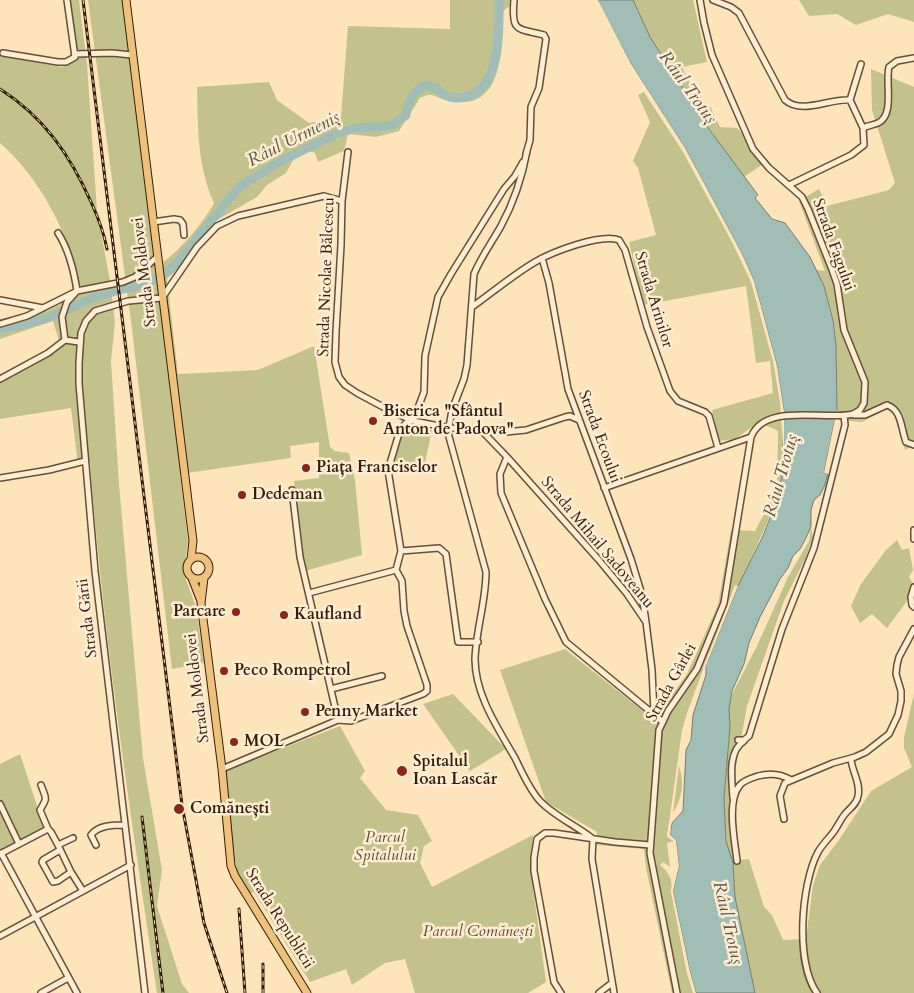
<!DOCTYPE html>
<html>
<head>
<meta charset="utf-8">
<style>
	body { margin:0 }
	canvas { display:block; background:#fde4ba }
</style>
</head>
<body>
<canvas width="914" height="993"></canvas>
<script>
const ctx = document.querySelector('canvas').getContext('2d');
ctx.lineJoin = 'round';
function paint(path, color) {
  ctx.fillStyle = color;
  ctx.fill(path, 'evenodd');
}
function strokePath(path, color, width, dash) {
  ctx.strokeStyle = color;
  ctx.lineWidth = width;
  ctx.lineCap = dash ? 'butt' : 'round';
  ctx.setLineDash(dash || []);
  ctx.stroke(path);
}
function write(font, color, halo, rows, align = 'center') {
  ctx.font = font + ' Cardo,serif';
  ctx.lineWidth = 5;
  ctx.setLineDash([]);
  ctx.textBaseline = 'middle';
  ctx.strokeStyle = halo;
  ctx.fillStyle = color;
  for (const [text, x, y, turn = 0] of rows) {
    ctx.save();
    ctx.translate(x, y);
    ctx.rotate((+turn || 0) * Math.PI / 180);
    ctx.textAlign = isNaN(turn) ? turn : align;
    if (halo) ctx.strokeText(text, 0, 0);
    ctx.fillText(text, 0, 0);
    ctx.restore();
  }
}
const green = new Path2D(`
	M70,0H79L87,64L97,211L110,281L115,322L111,361L119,484L143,758L162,870L157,906L182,984L189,993H157C131,817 104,640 90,463L78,465L71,408L0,419V380L61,347L53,321L0,339V319L47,311L61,304L79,284C68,232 40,178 0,143V56L62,67L77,60Z
	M88,0H122L155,268C177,254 202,225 214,203C197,165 198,128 197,87L269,82L277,100L309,123L341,117L348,26L450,29V0H518L503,11C502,40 505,104 461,102C455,102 448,101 442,99C439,98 435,95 431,95C428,94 423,97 420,98L399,131L376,137L348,134L344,151L318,162L315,153L310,151L295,157L286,173L267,185L257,197L217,220L167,279L178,374L258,370L314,346L330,447L335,451L349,453L355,480L362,555L305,571L294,481L319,478V442L290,446L291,458L180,474L188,542L183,572L196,607L204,663L172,669L131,321Z
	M633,0H693L707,62L682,67L699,101L710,106L720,127L737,128L766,162L744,177L709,129L649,37Z
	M799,0H914V22L888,14L856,25L837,14L809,16Z
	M871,69L914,87V446L905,450L893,411L885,410L862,422L838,420C835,395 838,370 836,345C835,319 828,293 816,270L825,271L799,201L819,189L827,206L889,190L895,183L872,110Z
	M644,92L683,152L731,240L751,282L773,361L780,402L783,446H784L782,477L777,500L740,584L738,586L735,585L688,710L682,730L667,837L674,841L667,843L670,867L663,862L660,865C669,872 673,880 671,891L687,973L693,993H672L646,868L644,849L597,845V832L546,802L500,670L565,649L652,718L660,712L687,674L718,605L731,530L755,531L777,489L778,431L765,425L752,427L735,439L719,441L712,410L773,393L770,361L756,363L746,286L643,305L629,242L656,235L638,168L633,161L650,122L638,95Z
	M413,427L432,430L425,463H434V468L422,470H392C395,456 397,432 413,427Z
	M811,527L813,538L805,559L784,601L747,706L730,800L731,835L740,860L749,859L764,907L772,915L783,940L806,939L813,885L820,865L839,840L871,791L912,767L904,748V737L914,694V993H755L735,897L733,863L726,841L724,798L730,727L729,709L732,694L757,646L788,577L809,541Z
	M897,540L902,550L909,548L913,570L909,577L913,583L907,601L887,628L872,614L860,623L851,606L861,584L886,550Z
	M453,694L506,749L470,771L423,704Z
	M340,726L365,771L360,778L386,810L418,815L432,841L424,846L420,863L432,887L533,835L530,867L546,982L528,993H415L405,959L385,963L352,985L346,969L310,982L254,892L242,896L218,771L229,769Z
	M20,754L44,827L0,851V764Z
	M679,766C685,783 682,798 673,813Z`);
const water = new Path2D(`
	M598,0H633L650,37L709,129L758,195L755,198L772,219L785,223L810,257L824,286L833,320L836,345L837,409L824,473L828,474L824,487L820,495L814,500L811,510V527L805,540L800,549L793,556L788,568L780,579L760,617L749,643L744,664L732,691L729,709L730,727L724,798L726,841L733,863L735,897L755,993H696L690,972L673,891L679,866L676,840L670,835L672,823L683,811L686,750L691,740L693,715L706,675V665L738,586L762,538L777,501L782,477L784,412L777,366L754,281L742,254L685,148L631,64Z`);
const pier = new Path2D(`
	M595,0H598L631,64L685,148L742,254L754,281L777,366L784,412V446H783L782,413L775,367L752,282L739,255L683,149L628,66Z
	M837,409L838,418L827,471H829L828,474L824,473Z
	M736,585L738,586L703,673V668Z
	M672,819L670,835L676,840L679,866L673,891L690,972L696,993H694L687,973L671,891L678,865L674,841L667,835L669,822Z`);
const river = new Path2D(`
	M162,275L169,271L184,254L239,187L279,162L336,134L356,128L391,126L406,115C408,101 412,93 425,85C428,86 433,87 436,88C443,93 446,98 456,98C502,98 499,33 499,0
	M0,329C17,325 36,323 52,316C69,310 84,300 102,295C120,289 140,287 157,278`);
const minor = new Path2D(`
	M514,0C511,34 518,28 544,35L546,39L539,88L531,107L530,140L526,154
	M713,0L731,7L739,13L785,100C802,115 830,98 850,100L863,128
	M3,53L58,62H66L75,57L67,0
	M75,54L112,53L132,55
	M850,100L861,64
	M527,151C522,178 514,202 501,226C492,242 481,257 474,274L467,365L464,379L452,410L448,433L486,572C486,601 476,630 475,659C475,695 498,728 515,758C522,772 529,789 540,801C554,816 577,826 593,839L592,859L614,993
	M348,152L342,201L341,245L336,332L335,362L339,377L345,385L357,393L387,409L413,421L450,428L506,432L526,430L565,417L570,416L579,420
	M789,185L851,155L864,145L863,128C867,126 873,125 878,123C895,115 885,83 889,67L897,61L914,58
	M153,222L174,219L180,220L183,224L184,235
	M58,233C69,250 74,271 77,291L67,302L62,317L65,340
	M542,258L549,283L568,389L631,559L642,595L646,622
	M0,300L43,308
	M472,307C493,292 513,275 535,262C552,252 601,233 619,240L625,250L647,327L670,391L678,401L705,412L709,416L718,448
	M0,324L27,316L77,291L123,282L135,277L157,257
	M0,379L48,353L65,340L79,342
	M854,415H865L887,405C902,410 901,429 906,442L914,445
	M413,421L424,392L425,356L438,297L451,274L504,189L515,176L523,162
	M481,430L507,457L500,474L501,493L545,599L566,642L663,722
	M507,457L598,559L627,594L646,622L652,670L654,713
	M0,478L49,470L85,461
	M604,488L751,437
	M914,530V539
	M401,551L439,548L446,554L458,642H478
	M914,587L911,597L912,605L914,607
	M309,593L396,570L401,551L388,470L400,430L406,423L412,421
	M331,689L382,676
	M338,720L351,721L423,694L427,691V685L407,626L404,611L402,581L396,570
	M738,740H744L749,736L782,629L814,548L845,425L844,415
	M222,769L338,720L300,557L292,490
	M41,785C46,799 48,797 40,810L48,829
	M733,798C732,780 727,752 744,741
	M0,804L19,844
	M784,819L780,796L785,783L833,763L855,757L866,752L889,734L898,715L901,701V691L896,674L897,665L899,657L914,629
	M58,845L71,872L58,881L53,882L42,862L43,860L60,850
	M96,845L91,835C98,825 114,825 125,825
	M1,853L77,993
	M0,854L48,829L51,832L58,845L73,838
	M737,861C735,842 726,801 740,785C744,780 752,778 758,776C769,773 781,774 791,780
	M71,872L83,891
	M0,936L131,865
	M41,993L68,978
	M145,993L95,571L79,384V363L81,333L86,321L95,311L128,301L162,298L197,247L217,226L238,216L324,196L342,201
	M561,993L554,982L534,871V858L537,839L545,833H554L615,842L650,845
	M599,993L612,983
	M677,993L650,853L659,730L668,711L697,669L724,603L751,437C765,402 825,421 853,414L860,410L864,403L865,382L844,330L837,284L831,267L808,209L802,197L769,168L753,149L712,55L704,23L700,0
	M817,993C795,963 801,884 818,852C822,845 828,839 832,834C837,828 840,820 845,814C850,808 857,804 858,796C861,783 852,772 851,759`);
const major = new Path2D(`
	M126,0L193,541L191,559
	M187 568a11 11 0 1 1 22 0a11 11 0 1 1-22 0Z
	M192,578L201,601
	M204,578L201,603L222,769L231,866L235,876L307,993`);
const rail = new Path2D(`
	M83,0L182,805L204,923L227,993
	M0,89C44,117 70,155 91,202C98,217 104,233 107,249
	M142,817L163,993
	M239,909L245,993
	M263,993V964`);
const markers = [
	[373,421,5,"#8f2418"],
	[306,468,5,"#8f2418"],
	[242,495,5,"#8f2418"],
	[236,612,5,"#8f2418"],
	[284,615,5,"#8f2418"],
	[224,671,5,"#8f2418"],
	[305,712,5,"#8f2418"],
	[234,742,5,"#8f2418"],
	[402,771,6,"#8f2418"],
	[179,809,6,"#8f2418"]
];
const streetNames = [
	["Strada Fagului",833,245,70],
	["Strada Moldovei",145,272,-97],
	["Strada Nicolae Bălcescu",327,277,-88],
	["Strada Arinilor",653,300,73],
	["Strada Ecoului",599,437,70],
	["Strada Mihail Sadoveanu",597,543,50],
	["Strada Gării",88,618,-97],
	["Strada Gârlei",672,683,-61],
	["Strada Moldovei",198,688,-97],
	["Strada Republicii",279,919,58]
];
const poiNames = [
	["Biserica \"Sfântul",383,412],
	["Anton de Padova\"",383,430],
	["Piața Franciselor",316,468],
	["Dedeman",252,495],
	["Parcare",226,612,"right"],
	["Kaufland",294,615],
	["Peco Rompetrol",234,671],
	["Penny Market",315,712],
	["MOL",244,742],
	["Spitalul",413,762],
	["Ioan Lascăr",413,780],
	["Comănești",190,809]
];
const parkNames = [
	["Parcul",385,838],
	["Spitalului",385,856],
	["Parcul Comănești",478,932]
];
const waterNames = [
	["Râul Trotuș",687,88,54],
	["Râul Urmeniș",294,140,-27],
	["Râul Trotuș",782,476,-74],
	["Râul Trotuș",727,923,77]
];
paint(green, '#c4c28c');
paint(water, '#a0beb5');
strokePath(water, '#747e71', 1);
paint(pier, '#fde4ba');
strokePath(river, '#a0beb5', 9);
strokePath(minor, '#654f37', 8);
strokePath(major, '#321d0b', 9);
strokePath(minor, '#feedd2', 5);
strokePath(major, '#eec27d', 7);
strokePath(rail, '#321d0b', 3);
strokePath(rail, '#feedd2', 1, [4]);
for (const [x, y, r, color] of markers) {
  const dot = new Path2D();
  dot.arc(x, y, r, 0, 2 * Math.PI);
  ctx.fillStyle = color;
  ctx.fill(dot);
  strokePath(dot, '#feedd2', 2);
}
write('16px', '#321d0b', '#feedd2', streetNames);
write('bold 16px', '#321d0b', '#feedd2', poiNames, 'left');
write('italic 16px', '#5e4f32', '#feedd2', parkNames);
write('italic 18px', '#585546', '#feedd2', waterNames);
</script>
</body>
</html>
